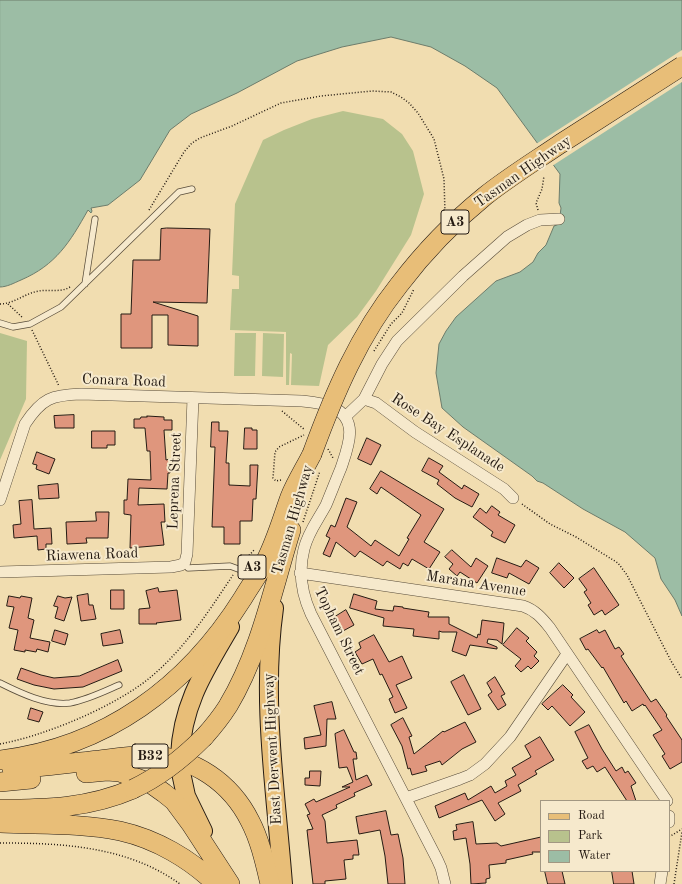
<!DOCTYPE html>
<html>
<head>
<meta charset="utf-8">
<style>
	body { margin:0 }
	#map { position:relative; width:682px; height:884px; overflow:hidden; background:#f1ddb0; font-family:"Old Standard TT",serif }
	canvas { display:block }
	.legend { position:absolute; left:540px; top:800px; width:130px; height:72px; box-sizing:border-box; background:#f6e9cc; border:1px solid #a29782; margin:0; padding:5px 7px; list-style:none; font-size:12px; color:#251b13 }
	.legend li { display:flex; align-items:center; gap:8px; height:20px }
	.legend b { width:20px; border:1px solid #a29782 }
</style>
</head>
<body>
<div id="map">
<canvas width="682" height="884"></canvas>
<ul class="legend">
<li><b style="height:5px;background:#e8be78"></b>Road</li>
<li><b style="height:11px;background:#b8c28d"></b>Park</li>
<li><b style="height:11px;background:#9cbda5"></b>Water</li>
</ul>
</div>
<script>
const ctx = document.querySelector('canvas').getContext('2d');
ctx.lineJoin = 'round';
function paint(path, color) {
  ctx.fillStyle = color;
  ctx.fill(path, 'evenodd');
}
function strokePath(path, color, width, dash) {
  ctx.strokeStyle = color;
  ctx.lineWidth = width;
  ctx.lineCap = dash ? 'butt' : 'round';
  ctx.setLineDash(dash || []);
  ctx.stroke(path);
}
function write(font, color, halo, rows, align = 'center') {
  ctx.font = font + ' "Old Standard TT",serif';
  ctx.lineWidth = 4;
  ctx.setLineDash([]);
  ctx.textBaseline = 'middle';
  ctx.strokeStyle = halo;
  ctx.fillStyle = color;
  for (const [text, x, y, turn = 0] of rows) {
    ctx.save();
    ctx.translate(x, y);
    ctx.rotate((+turn || 0) * Math.PI / 180);
    ctx.textAlign = isNaN(turn) ? turn : align;
    if (halo) ctx.strokeText(text, 0, 0);
    ctx.fillText(text, 0, 0);
    ctx.restore();
  }
}
const green = new Path2D(`
	M343,111L383,119L402,134L413,151L424,194L411,235L376,291L357,317L328,345L319,386L291,385L292,354L290,353L289,385H286V332L230,330L232,289H239V276L232,275L235,204L263,140L284,130L312,119Z
	M0,333L27,341L26,399L0,460Z
	M235,333H256L255,376H234Z
	M263,333L284,334L283,377L262,376Z`);
const water = new Path2D(`
	M0,0H682V616L675,600L661,579L655,558L625,532L583,509L543,483L537,481L532,476L463,427L442,408L436,373L439,344L446,331L456,317L496,281L520,272L533,262L538,253L546,245L554,226L559,224L561,208L559,203L560,174L497,88L465,66L431,47L391,37L342,47L297,61L237,93L191,114L170,130L140,180L108,205L91,208L92,211L91,213L88,210C70,242 56,265 21,280C14,283 7,287 0,287Z`);
const pier = new Path2D(`
	M682,50V82L552,166L536,144Z`);
const building = new Path2D(`
	M167,228L210,229L207,303L153,302L198,316V346L168,345V315H152V348H121V314H131L133,260H160L161,229Z
	M74,415V428H55L54,416Z
	M147,416L164,417V420H172V430H164L166,460L170,459V473H168L167,489L139,488L138,505L164,504L165,522H161L164,545L130,548L131,515L124,514V500H127L128,479L151,480L150,451H147L145,428H134V419H140L141,417H147Z
	M212,422H219V431H228L226,463H229V485L250,486V465H258L256,499H253L252,521H240V544H224V527H212L215,447H211Z
	M245,428H252V430H257V449H244Z
	M92,431H115V445H107V448H92Z
	M367,438L381,445L371,465L358,459Z
	M37,452L55,459L49,474L36,469L37,465L33,464Z
	M429,458L443,466L439,472L462,489L464,485L479,494L472,507L455,498L437,484L439,480L422,471Z
	M381,471L444,509L424,542L440,552L429,569L412,559L408,566L403,563L400,569L387,561L383,566L360,551L355,557L336,542L330,557L323,554L330,538L326,536L331,525L335,527L346,498L357,502L347,527L371,546L375,540L399,556L409,539L407,538L421,515L381,487L377,494L370,489Z
	M58,484L59,498L39,499L38,486Z
	M32,500L34,529L51,528L52,544H46V549L38,550L37,536L14,538L13,525L21,524L19,501Z
	M492,506L500,512L498,515L515,525L505,543L491,536L493,532L473,517L480,508L486,513Z
	M96,512H109L108,538H86L87,543L67,544L66,522L96,521Z
	M452,550L471,567L476,558L488,566L477,583L460,572L457,576L449,569L453,564L445,557Z
	M497,558L521,567L526,560L539,568L529,584L509,573L507,578L492,573Z
	M559,563L574,578L564,588L550,573Z
	M594,568L619,605L605,615L602,610L594,615L588,605L591,603L584,592L587,590L579,579Z
	M158,588L159,592L177,590L181,620L156,623L157,624H139V609L150,608L146,591Z
	M111,590H124V609H111Z
	M88,594L89,605H93L96,619L81,621L77,596Z
	M354,594L377,601L375,609L393,611L394,606L403,607V608L429,612L428,617H449V624L477,638L478,634L480,635L482,620L504,623L502,644L497,640L488,639L487,643L497,647V649L470,645L466,656L452,651L457,632H442L439,631V639L413,636L414,629L383,626L384,618L350,608Z
	M9,596L20,598L21,596L32,598L28,618L34,620L30,638L50,642L48,652L37,649L36,652L25,650V652L14,650L18,630L9,628L14,607L7,606Z
	M58,596L65,598L72,597L64,621L55,618L58,607L54,606Z
	M346,610L354,625L343,631L335,617Z
	M517,628L529,638L526,641L537,652L534,656L539,661L531,669L528,666L521,672L515,666L521,659L503,645Z
	M55,630L68,634L65,645L52,641Z
	M120,630L123,643L103,646L101,634Z
	M597,630L599,633L605,630L615,649L619,647L624,654L621,656L651,702L656,699L667,715L666,716L682,740V762L670,769L662,756L665,754L653,735L662,730L645,705L644,706L643,704L632,711L626,701L624,703L603,667L602,668L588,649L586,650L580,639Z
	M374,635L389,662L402,656L412,678L396,685L407,708L395,713L389,699L393,697L382,674L380,675L373,659L362,664L355,652L361,648L359,643Z
	M118,660L122,671L83,687L54,689L34,685L17,679L21,668L41,675L54,678L79,676Z
	M464,675L481,709L468,715L451,682Z
	M495,677L505,694L501,696L506,705L498,710L488,695L492,692L487,683Z
	M563,685L573,695L571,697L585,712L570,726L552,706L548,710L542,704Z
	M332,702L336,719H327L326,746L305,749L304,738L321,735L314,706Z
	M31,708L43,712L39,722L28,719Z
	M403,718L412,736L409,737L414,754L443,731L444,732L465,722L476,742L462,749L442,765L440,761L425,766L427,771L412,775L410,768L408,769L402,746L391,725Z
	M589,725L602,749L616,771L622,767L625,773L628,771L636,783L631,786L636,801H627L605,767L597,772L593,766L587,769L582,761L588,758L575,732Z
	M344,730L354,752H356L357,759H353L356,780L367,775L372,785L354,793L355,796L336,805L337,808L322,815L325,821L327,843L357,840L359,855H353V859L344,860L346,879L325,881V884H313L307,830L313,829L307,815L310,814L305,804L314,799L316,802L350,787H342L353,782L347,767L339,768L335,734Z
	M540,737L554,760L535,771L537,774L518,785L521,791L498,803L505,814L495,821L482,800L439,818L435,806L465,793L468,800L491,786L495,793L507,786L505,781L516,775L512,768L531,757L525,746Z
	M310,771H321L320,786L305,785V778H309Z
	M386,811L391,835L398,834L403,858L405,884H388L385,856L380,830L359,834L356,817Z
	M473,822L476,844L497,843L501,846L541,837V852H532L533,854L506,860V863L489,865L490,878L486,879V883L471,884L470,864L466,838L454,840L453,831L457,830L456,825Z
	M545,871H562L565,884H548Z
	M612,871H632L634,884H614Z`);
const path = new Path2D(`
	M149,210L184,152L192,143L200,138L232,126L281,103L321,96L372,91L391,92L401,97L409,103L418,113L434,139L444,179L445,213
	M538,210L536,203L542,189L544,176
	M0,304C14,304 25,293 39,291C49,289 60,293 70,287
	M8,304L23,318
	M32,330L59,386
	M374,351L391,324L402,313L414,289
	M282,411L305,430
	M328,449L333,458
	M281,480L276,481L273,478L275,452L279,447L304,435
	M522,504L550,524L576,537L618,563L627,575L671,661L682,679
	M303,522L320,471
	M243,562L254,550
	M0,744C15,741 30,737 44,732C77,721 125,699 152,676C185,648 209,611 233,575
	M669,837L682,829
	M0,843C62,843 127,846 180,884
	M674,884L682,832`);
const service = new Path2D(`
	M85,284L95,219
	M0,323L13,327L30,324L61,307L179,192L192,189
	M184,563L188,568L230,566L249,573
	M0,683C20,693 47,706 70,703C87,700 103,692 119,685`);
const minor = new Path2D(`
	M364,399L376,403L415,432L504,489L513,498
	M345,417L364,399L382,364L397,341L463,276L507,237L527,225L540,220L559,219
	M0,500L25,424C42,398 52,395 81,394L302,401C311,402 323,403 332,407C360,419 348,447 341,468C336,480 331,493 326,505C318,520 308,532 304,549C298,572 301,592 311,614L437,859L441,868L445,884
	M0,572L171,567L181,565L185,562L187,554L193,398
	M300,573L523,606C535,610 542,618 550,628L667,801
	M406,798L460,779L470,775L485,764L510,737L567,654
	M669,816V822
	M660,884L662,871`);
const primary = new Path2D(`
	M274,608C261,701 276,792 283,884
	M180,756C182,704 205,670 230,627
	M180,768L186,796L203,831`);
const trunk = new Path2D(`
	M204,737C213,727 221,717 228,706C260,653 273,588 291,530
	M0,760C106,747 187,687 243,598C250,586 259,574 265,562C276,541 282,519 290,497C296,482 305,468 312,454
	M12,769C41,767 70,763 100,760C116,758 134,755 151,756C194,757 231,783 250,821C260,840 265,863 270,884
	M86,773L107,771L120,772L150,783L164,793L174,801L191,824L230,884
	M0,782L31,779
	M0,809C48,809 89,808 133,789
	M0,823C40,825 81,823 120,831C156,839 190,859 216,884`);
const trunkBridge = new Path2D(`
	M312,454C334,394 359,335 399,285C424,252 453,222 485,196C509,177 535,161 560,144C600,118 641,92 682,66
	M133,789C161,776 183,758 204,737`);
const shields = [
	[455,222,28],
	[252,567,28],
	[150,756,36]
];
const shieldNames = [
	["A3",455,222],
	["A3",252,567],
	["B32",150,756]
];
const streetNames = [
	["Tasman Highway",523,172,-35],
	["Conara Road",124,381,2],
	["Rose Bay Esplanade",448,433,33],
	["Leprena Street",175,481,-88],
	["Tasman Highway",293,520,-74],
	["Riawena Road",92,555,-2],
	["Marana Avenue",476,584,9],
	["Topham Street",339,631,64],
	["East Derwent Highway",273,749,-93]
];
paint(green, '#b8c28d');
paint(water, '#9cbda5');
strokePath(water, '#6c7c6b', 1);
paint(pier, '#f1ddb0');
paint(building, '#df967d');
strokePath(building, '#251b13', 1);
strokePath(service, '#584c3a', 7);
strokePath(minor, '#584c3a', 12);
strokePath(primary, '#251b13', 20);
strokePath(trunk, '#251b13', 20);
strokePath(path, '#251b13', 1.5, [1, 2]);
strokePath(service, '#f6e9cc', 5.5);
strokePath(minor, '#f6e9cc', 11);
strokePath(primary, '#e8be78', 18);
strokePath(trunk, '#e8be78', 19);
strokePath(trunkBridge, '#251b13', 20, []);
strokePath(trunkBridge, '#e8be78', 19);
for (const [x, y, w] of shields) {
  const box = new Path2D();
  box.roundRect(x - w / 2, y - 12, w, 24, 3);
  ctx.fillStyle = '#f6e9cc';
  ctx.fill(box);
  strokePath(box, '#251b13', 1);
}
write('bold 14px', '#251b13', null, shieldNames);
write('15px', '#251b13', '#f6e9cc', streetNames);
</script>
</body>
</html>
